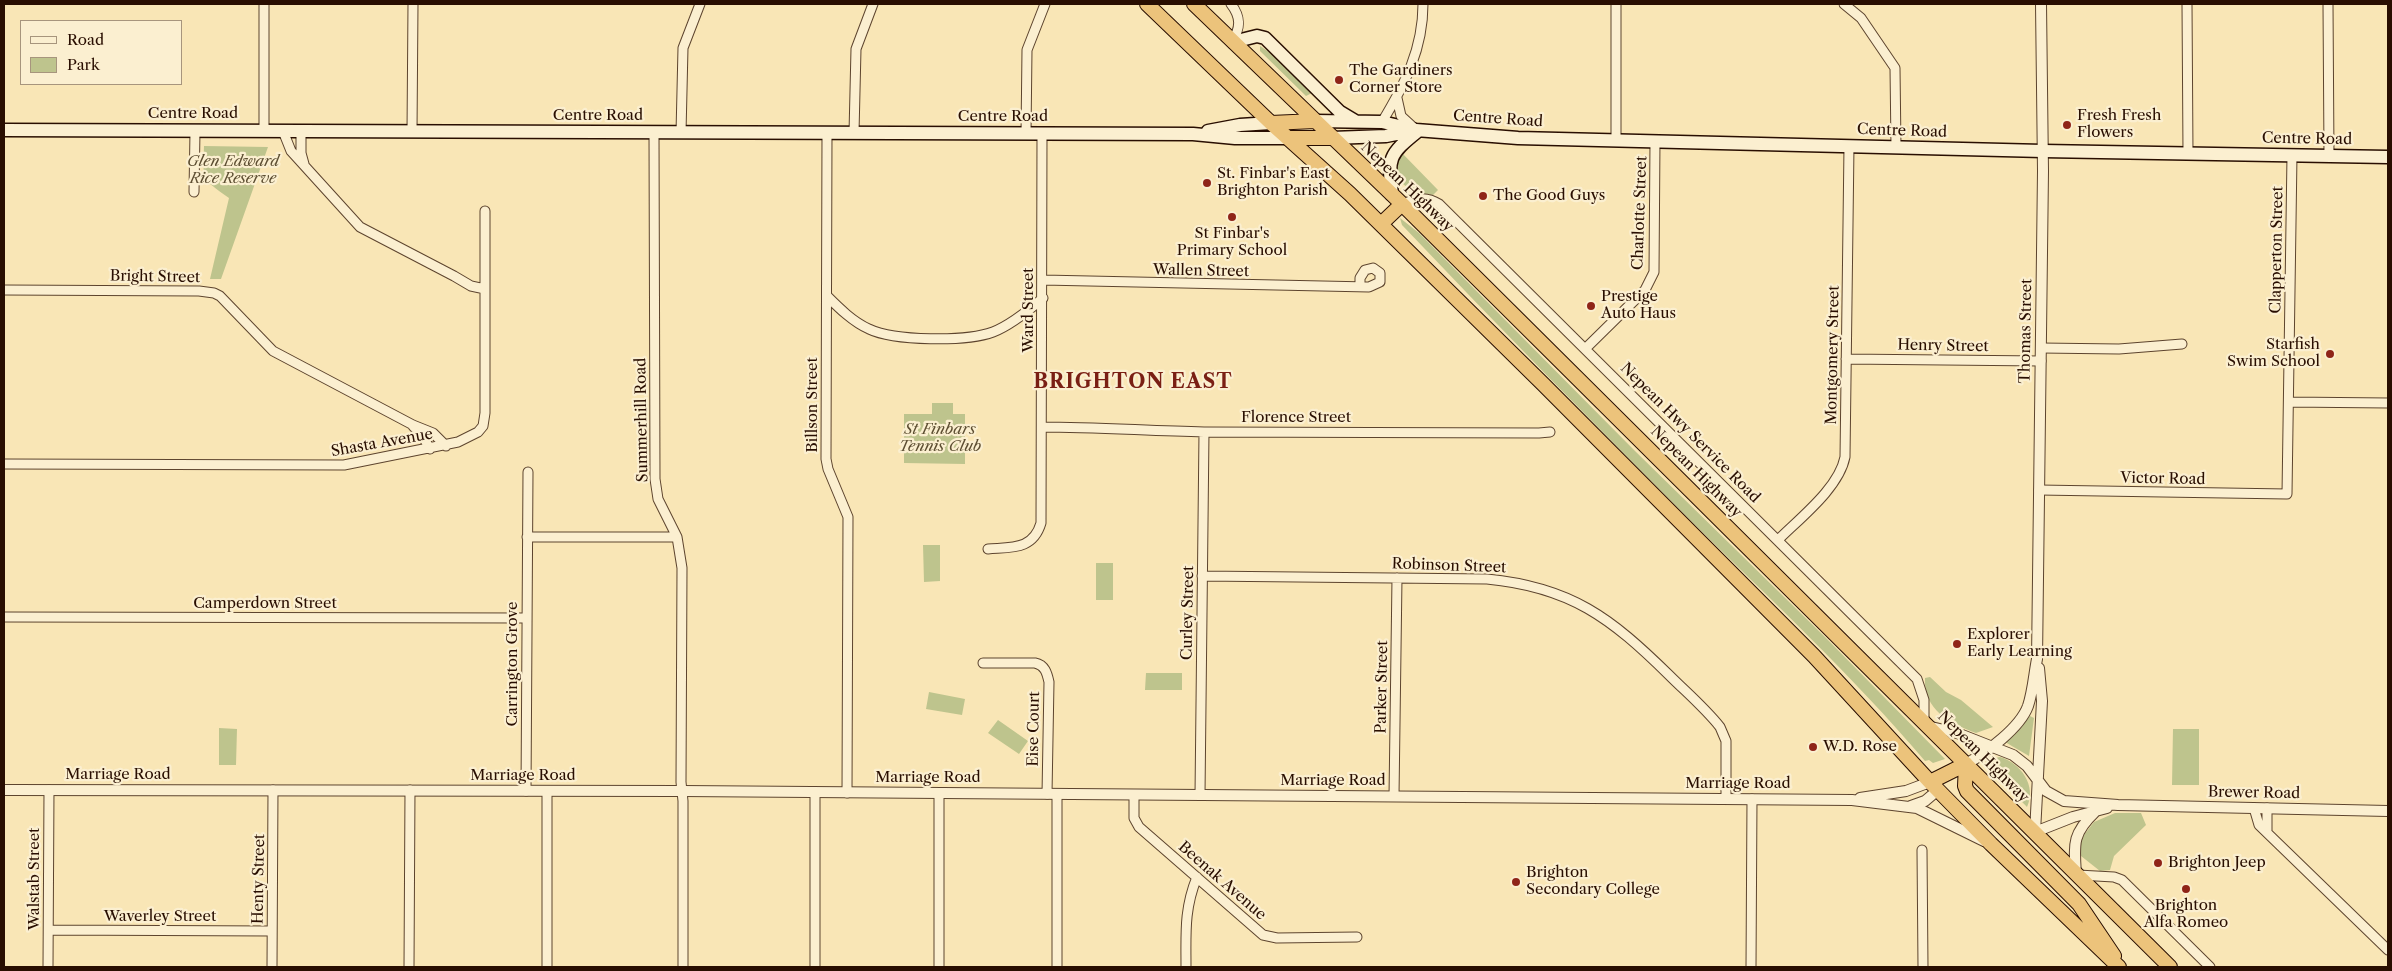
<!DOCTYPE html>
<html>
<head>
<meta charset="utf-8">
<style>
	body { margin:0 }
	#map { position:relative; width:2392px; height:971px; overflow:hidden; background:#f9e6b6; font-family:"Libre Caslon Text",serif }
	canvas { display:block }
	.frame { position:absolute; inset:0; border:5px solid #290e01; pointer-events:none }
	.legend { position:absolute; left:20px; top:20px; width:162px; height:65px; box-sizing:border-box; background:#fbefd0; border:1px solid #a7957d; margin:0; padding:6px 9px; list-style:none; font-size:15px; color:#290e01 }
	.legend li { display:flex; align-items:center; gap:10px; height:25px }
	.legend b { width:25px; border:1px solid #a7957d }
</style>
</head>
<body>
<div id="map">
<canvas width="2392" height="971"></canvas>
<div class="frame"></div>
<ul class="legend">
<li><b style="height:6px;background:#fbefd0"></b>Road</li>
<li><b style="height:14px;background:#bec48d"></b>Park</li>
</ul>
</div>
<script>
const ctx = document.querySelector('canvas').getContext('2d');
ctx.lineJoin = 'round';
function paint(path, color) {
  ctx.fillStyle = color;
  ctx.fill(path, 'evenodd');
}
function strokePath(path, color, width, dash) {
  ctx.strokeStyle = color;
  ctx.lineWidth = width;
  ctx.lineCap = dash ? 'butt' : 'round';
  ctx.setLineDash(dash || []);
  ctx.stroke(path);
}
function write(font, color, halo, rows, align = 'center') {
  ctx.font = font + ' "Libre Caslon Text",serif';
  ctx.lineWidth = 4.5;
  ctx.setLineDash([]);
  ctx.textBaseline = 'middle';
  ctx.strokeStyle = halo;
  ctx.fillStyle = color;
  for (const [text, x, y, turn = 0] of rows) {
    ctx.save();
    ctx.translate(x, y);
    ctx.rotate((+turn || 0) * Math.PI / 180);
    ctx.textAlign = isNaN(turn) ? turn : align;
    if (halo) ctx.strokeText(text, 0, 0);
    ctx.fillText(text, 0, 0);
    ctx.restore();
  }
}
const green = new Path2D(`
	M1260,46L1275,56L1312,93L1306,96L1260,51Z
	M204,146L268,147L221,279H210L229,198C201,178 203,181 204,146Z
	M1401,152L1438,190L1433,195L1414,193L1397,179L1394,168Z
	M1400,218L1419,233L1635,451L1825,637L1945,759L1933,763L1929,760L1925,761C1852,675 1770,599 1690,520C1593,423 1497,325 1402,225Z
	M932,403H953V414H965V464L904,463V414H932Z
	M923,545H940V581L924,582Z
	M1096,563H1113V600H1096Z
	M1146,673H1182V690H1145Z
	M1930,677L1946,692L1961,700L1993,727L1976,733C1951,724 1923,710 1925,678Z
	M929,692L965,699L962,715L926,709Z
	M2030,716L2034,718L2029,756L2005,742Z
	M998,720L1028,741L1019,754L988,733Z
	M219,728L237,729L236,765H219Z
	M2173,729H2199V785H2172Z
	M2000,757C2021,763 2037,786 2027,807L1984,763L1989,759Z
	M2115,813H2141L2146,825L2114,856L2110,870L2100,871L2081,856L2080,840L2094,822Z`);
const minor = new Path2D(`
	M1231,4C1241,17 1241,28 1232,41
	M1616,4V140
	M1844,4L1861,18L1895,68L1896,147
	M2187,4L2188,153
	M2328,4L2329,156
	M1397,98L1401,116L1413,127
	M1382,122C1405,84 1423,49 1423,4
	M264,131V4
	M283,131L291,151L360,227L454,276L471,286L485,289
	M301,131V153L304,164
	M412,132L413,4
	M654,133L655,479L658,499L677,537L682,568L681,782L683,801V967
	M681,133L683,48L700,4
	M827,133L826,459L828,469L848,517L847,793
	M854,133L856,49L873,4
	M1026,134L1027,50L1045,4
	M194,192L195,131
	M1402,204C1416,199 1425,195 1439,204L1917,679L1924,700V722
	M1043,280L1369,287L1380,282V273L1373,268L1365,270L1360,278V286
	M4,290L199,291L214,293L220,296L273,351L413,425L433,433L446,446
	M827,296C839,308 853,322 869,329C894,341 966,342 993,332C1011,325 1028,311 1043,298
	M2041,348L2119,349L2182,344
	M1585,349L1645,290L1654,272L1655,141
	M1846,359L2041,361
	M2289,402L2388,403
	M413,426L422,435L430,449
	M1042,427C1096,427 1150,431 1204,432L1539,433L1550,432
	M4,464L344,465L458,442L478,432L483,426L485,413V211
	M2039,490L2287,494L2292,155
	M527,537H677
	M1778,540C1800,518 1839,488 1845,457L1849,146
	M988,549C1012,547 1033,550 1041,523L1042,134
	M1202,576L1487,579C1571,587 1611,618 1669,675C1686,692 1705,708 1720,727L1726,741V799
	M4,617L527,618
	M983,663H1035C1045,665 1047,673 1049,682L1047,794
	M526,791L528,472
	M547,791V967
	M815,792V967
	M939,793V967
	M1057,794V967
	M1134,795V818L1139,827L1263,935L1277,938L1357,937
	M1200,795L1204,432
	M1394,796L1397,578
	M2254,808L2259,825L2388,950
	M2267,808V830
	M1922,850L1923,967
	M2078,875L2114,877L2122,880L2210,967
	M49,930L272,931
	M48,967L49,790
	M272,967L273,790
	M409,967L410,790
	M1186,967C1186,933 1184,909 1197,877
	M1751,967L1752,799`);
const tertiary = new Path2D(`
	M1927,726L1957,733L2013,755L2027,766L2046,791L2064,801L2118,805L2388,811
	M1966,764C1986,753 2020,728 2028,706C2033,691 2034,674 2037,659L2043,171L2041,4
	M4,790L682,791L1852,800L1917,808L1984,841
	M1860,798L1906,791L1930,782
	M1911,806L1925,801L1938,790
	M2035,832L2042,701L2039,668
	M2035,832L2073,817L2107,808
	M2076,874C2074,844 2072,834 2095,812`);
const secondary = new Path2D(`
	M1233,42L1257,36L1265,38L1340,112L1355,121
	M1315,121L1382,122L1416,130L1518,138L2043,151L2388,157
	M4,130L1193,134L1235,138H1288
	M1208,131L1240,125L1271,123
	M1332,138L1386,136L1416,130
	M1392,195C1388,158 1388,155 1418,131`);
const trunk = new Path2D(`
	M1147,4L1271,123L1350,194L1543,384L1814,656L1930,782L1991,844L2119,967
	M1194,4L1402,204L2170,967
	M1271,123L1315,121
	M1288,138H1332
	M1381,224L1402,204
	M1966,764L1965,786L1967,791L2079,904L2114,956
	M1930,782L1966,764`);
const markers = [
	[1339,80,5,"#8f2418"],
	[2067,125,5,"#8f2418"],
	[1207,183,5,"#8f2418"],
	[1483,196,5,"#8f2418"],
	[1232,217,5,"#8f2418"],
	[1591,306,5,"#8f2418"],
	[2330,354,5,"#8f2418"],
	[1957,644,5,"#8f2418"],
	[1813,747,5,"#8f2418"],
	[2158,863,5,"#8f2418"],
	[1516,882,5,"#8f2418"],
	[2186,889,5,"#8f2418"]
];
const poiNames = [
	["The Gardiners",1349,71],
	["Corner Store",1349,88],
	["Fresh Fresh",2077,116],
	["Flowers",2077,133],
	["St. Finbar's East",1217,174],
	["Brighton Parish",1217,191],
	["The Good Guys",1493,196],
	["St Finbar's",1232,234,"center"],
	["Primary School",1232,251,"center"],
	["Prestige",1601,297],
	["Auto Haus",1601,314],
	["Starfish",2320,345,"right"],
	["Swim School",2320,362,"right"],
	["Explorer",1967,635],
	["Early Learning",1967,652],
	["W.D. Rose",1823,747],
	["Brighton Jeep",2168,863],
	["Brighton",1526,873],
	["Secondary College",1526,890],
	["Brighton",2186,906,"center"],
	["Alfa Romeo",2186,923,"center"]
];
const streetNames = [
	["Centre Road",193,114],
	["Centre Road",598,116],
	["Centre Road",1003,117],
	["Centre Road",1498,119,4],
	["Centre Road",1902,131,2],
	["Centre Road",2307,139,1],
	["Nepean Highway",1407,187,44],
	["Charlotte Street",1640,213,-88],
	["Clapperton Street",2277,250,-89],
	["Wallen Street",1201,271,1],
	["Bright Street",155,277,1],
	["Ward Street",1029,310,-90],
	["Thomas Street",2026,331,-89],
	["Henry Street",1943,346,1],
	["Montgomery Street",1833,355,-89],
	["Billson Street",813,405,-90],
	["Florence Street",1296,418],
	["Summerhill Road",642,420,-91],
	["Nepean Hwy Service Road",1690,433,45],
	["Shasta Avenue",382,443,-10],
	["Nepean Highway",1696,472,45],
	["Victor Road",2163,479,1],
	["Robinson Street",1449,566,2],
	["Camperdown Street",265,604],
	["Curley Street",1188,613,-89],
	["Carrington Grove",513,664,-90],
	["Parker Street",1382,687,-89],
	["Eise Court",1034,729,-89],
	["Nepean Highway",1983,757,45],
	["Marriage Road",118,775],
	["Marriage Road",523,776],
	["Marriage Road",928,778],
	["Marriage Road",1333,781],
	["Marriage Road",1738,784],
	["Brewer Road",2254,793,1],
	["Walstab Street",35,879,-90],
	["Henty Street",259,879,-89],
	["Beenak Avenue",1222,881,41],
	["Waverley Street",160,917]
];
const parkNames = [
	["Glen Edward",233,162],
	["Rice Reserve",233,179],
	["St Finbars",940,430],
	["Tennis Club",940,447]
];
const districtNames = [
	["BRIGHTON EAST",1133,382]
];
paint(green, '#bec48d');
strokePath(minor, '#5d442e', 11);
strokePath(tertiary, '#5d442e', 12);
strokePath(secondary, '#290e01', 15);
strokePath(trunk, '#290e01', 16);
strokePath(minor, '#fbefd0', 9);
strokePath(tertiary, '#fbefd0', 10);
strokePath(secondary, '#fbefd0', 12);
strokePath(trunk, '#ecc37b', 14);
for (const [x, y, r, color] of markers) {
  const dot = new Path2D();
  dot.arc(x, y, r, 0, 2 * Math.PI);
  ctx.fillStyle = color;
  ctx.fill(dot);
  strokePath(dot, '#fbefd0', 2);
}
write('15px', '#290e01', '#fbefd0', poiNames, 'left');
write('15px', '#290e01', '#fbefd0', streetNames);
write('italic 15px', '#5d4e32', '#fbefd0', parkNames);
ctx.letterSpacing = '1px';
write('bold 20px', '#7a1f14', '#fbefd0', districtNames);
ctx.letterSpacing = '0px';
</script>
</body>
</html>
